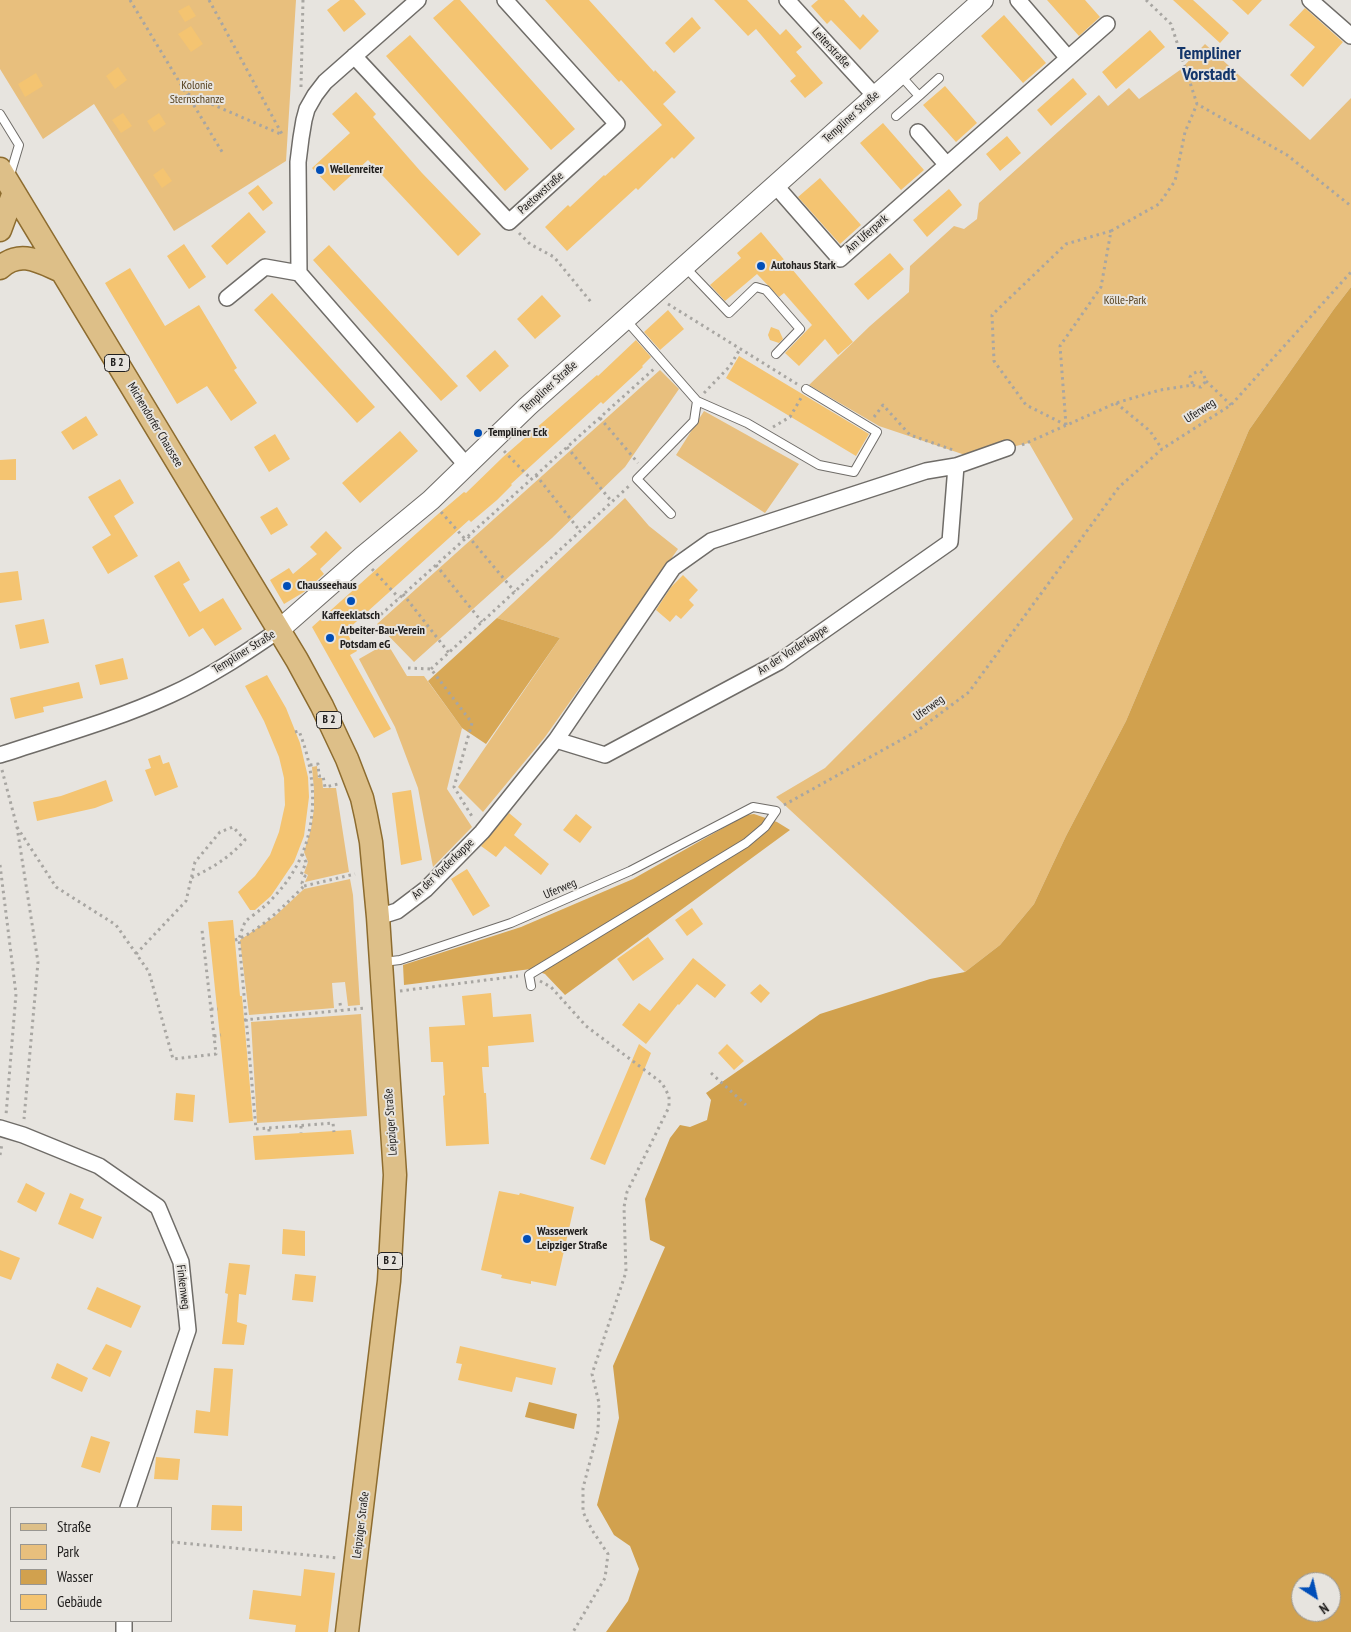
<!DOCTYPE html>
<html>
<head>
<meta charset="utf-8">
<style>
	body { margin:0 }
	#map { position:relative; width:1351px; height:1632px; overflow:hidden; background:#e7e4df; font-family:"PT Sans Narrow",sans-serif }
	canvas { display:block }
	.legend { position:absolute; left:10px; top:1507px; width:162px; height:115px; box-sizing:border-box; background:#e7e4df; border:1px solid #989692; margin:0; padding:6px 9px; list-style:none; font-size:15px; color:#22201f }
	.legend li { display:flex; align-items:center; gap:10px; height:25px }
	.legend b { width:25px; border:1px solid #989692 }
	.north { position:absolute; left:1291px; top:1572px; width:50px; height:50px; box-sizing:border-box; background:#e7e4df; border:1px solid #989692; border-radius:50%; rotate:145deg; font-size:14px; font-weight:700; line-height:20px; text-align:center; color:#22201f }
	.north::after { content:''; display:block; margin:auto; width:18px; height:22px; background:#004eb8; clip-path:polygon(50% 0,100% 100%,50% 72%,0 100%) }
</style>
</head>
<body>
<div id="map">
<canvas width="1351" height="1632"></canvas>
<ul class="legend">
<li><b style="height:6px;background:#ddbf88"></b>Straße</li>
<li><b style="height:14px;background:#e8bf7d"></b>Park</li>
<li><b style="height:14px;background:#d1a14e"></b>Wasser</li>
<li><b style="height:14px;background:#f4c471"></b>Gebäude</li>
</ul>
<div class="north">N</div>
</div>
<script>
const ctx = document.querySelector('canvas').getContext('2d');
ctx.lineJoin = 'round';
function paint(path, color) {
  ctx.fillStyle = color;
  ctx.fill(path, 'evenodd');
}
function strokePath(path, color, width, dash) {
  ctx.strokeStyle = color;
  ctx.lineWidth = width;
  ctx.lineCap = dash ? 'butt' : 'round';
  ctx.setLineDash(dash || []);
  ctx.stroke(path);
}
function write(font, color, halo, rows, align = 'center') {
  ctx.font = font + ' "PT Sans Narrow",sans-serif';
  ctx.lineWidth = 4;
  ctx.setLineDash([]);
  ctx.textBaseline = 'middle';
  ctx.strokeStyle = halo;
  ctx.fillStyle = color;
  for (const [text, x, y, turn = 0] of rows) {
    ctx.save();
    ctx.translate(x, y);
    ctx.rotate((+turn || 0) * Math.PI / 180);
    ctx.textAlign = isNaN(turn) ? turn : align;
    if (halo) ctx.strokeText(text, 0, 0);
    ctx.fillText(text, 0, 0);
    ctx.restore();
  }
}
const green = new Path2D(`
	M0,0H296L286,161L174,231L94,104L43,139L0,69Z
	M1205,44L1310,140L1351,98V287L1334,309L1249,430L1126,721L1066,836L1034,904L1000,945L965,972L776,797L825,768L1073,519L1029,443L1007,448L977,459L879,426L809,385L870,326L909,292L910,266L954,226L964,229L977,219L979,203L1099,95L1108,106L1129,88L1139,99L1180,70Z
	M660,370L679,389L625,467L552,538L414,662L377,624Z
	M704,411L799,464L765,513L676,455Z
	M625,498L649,526L678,549L545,737L483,812L458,787L560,638L497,618Z
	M387,643L407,676H424L462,728L447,789L472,827L433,867L418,788L395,727L359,659Z
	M317,766L318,778H322L323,788H336L349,872L305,882L308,875L304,873L308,862L304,852L311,829L314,809V790L312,767Z
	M350,879L353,895L360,1005L348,1006L345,982L332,983L334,1008L249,1015L240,940L275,916L304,889Z
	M361,1014L367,1116L257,1123L251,1022Z`);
const forest = new Path2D(`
	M497,618L560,638L486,744L462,728L428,681Z
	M754,814L777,822L790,830L565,995L545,974L531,969L404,985L403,965L521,927L633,879L746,815Z`);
const water = new Path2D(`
	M1351,287V1632H606L628,1601L639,1569L630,1546L614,1535L597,1505L619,1418L613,1366L665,1247L650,1240L645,1199L670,1138L680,1125L690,1127L707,1120L711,1100L706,1093L820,1014L930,979L965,972L1000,945L1034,904L1066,836L1126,721L1249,430L1334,309ZM1301,1582H1331V1612H1301Z
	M529,1402L577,1414L574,1429L525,1417Z`);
const building = new Path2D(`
	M340,0H354L366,14L344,32L327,10Z
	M454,0H460L575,129L551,150L433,18Z
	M545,0H589L654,72L655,70L676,92L663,104L695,138L674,159L672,157L638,190L636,188L567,251L545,227L568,205L570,207L604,175L605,176L662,125L621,80L619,82Z
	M714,0H747L780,35L786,29L802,47L796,52L823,83L805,98L790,81L796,76L756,29L748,36Z
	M818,0H844L860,18L863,14L879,31L860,50L831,20L827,24L811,6Z
	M1047,0H1085L1100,17L1079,36Z
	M1173,0H1193L1229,33L1220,43Z
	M1232,0H1262L1248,15Z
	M189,5L196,16L185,22L178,11Z
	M1305,8L1343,42L1303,87L1290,75L1315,47L1289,25Z
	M1004,15L1046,63L1023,83L981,36Z
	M692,17L701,28L674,53L665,43Z
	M191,26L203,44L191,52L178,34Z
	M1150,30L1165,47L1116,89L1102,72Z
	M410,35L529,169L505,191L386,56Z
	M118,67L127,80L115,89L106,76Z
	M36,73L43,86L25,97L18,84Z
	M1073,78L1087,94L1051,126L1037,110Z
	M945,86L977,123L956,142L923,105Z
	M356,92L376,114L373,117L422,173L481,234L458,256L368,160L334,191L312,168L350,133L332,114Z
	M123,113L132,126L121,133L112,120Z
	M159,113L166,124L154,132L147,121Z
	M883,123L924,170L901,190L860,143Z
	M1007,136L1021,153L1000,171L986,154Z
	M163,168L172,181L162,188L153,175Z
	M820,178L861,225L840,244L798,197Z
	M258,185L273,203L263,211L248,193Z
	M949,189L962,205L927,237L913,220Z
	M249,212L266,232L227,265L211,246Z
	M761,232L853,342L838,355L825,339L799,366L785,353L812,325L784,293L779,297L757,274L725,301L710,285L741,258L737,253Z
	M184,244L206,277L189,289L167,256Z
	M329,245L458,386L441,401L313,260Z
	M890,253L904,269L868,300L854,284Z
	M130,268L165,326L199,305L237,368L234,370L257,403L231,421L207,386L177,404L105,283Z
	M272,293L375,407L357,423L254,310Z
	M542,295L561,316L535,339L517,319Z
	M668,310L684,329L660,350L644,332Z
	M771,327L779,330L783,339L779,343L770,340L768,335Z
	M636,340L651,357L642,366L643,367L603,404L601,402L511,484L512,485L497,500L471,522L469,520L346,631L357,651L350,655L391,729L374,738L312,627L437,515L464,492L466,493L503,457L597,375L598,376Z
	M495,350L509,366L480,392L466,376Z
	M739,356L869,434L856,456L726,378Z
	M86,416L98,435L73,450L61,432Z
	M400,431L418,451L360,503L342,483Z
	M275,434L290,459L269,472L254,447Z
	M16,459V480H0V460Z
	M120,479L134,503L114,516L138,556L108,574L92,547L111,535L88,497Z
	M277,507L288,525L271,535L260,517Z
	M326,531L342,548L320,569L324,574L304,592L284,604L270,580L289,568L293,574L317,554L310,547Z
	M179,561L190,580L183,584L200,612L223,598L242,629L215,646L203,628L189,637L154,576Z
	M18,571L22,600L0,603V573Z
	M683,575L698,590L689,600L694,605L681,619L676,615L670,622L656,610L671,587Z
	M44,619L49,643L20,649L15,625Z
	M123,658L128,679L100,685L95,665Z
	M267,675L286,708L300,743L308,777L309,797L304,836L294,862L271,896L255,910H250L238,892L255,876L270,855L279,832L285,805L284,778L279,757L264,721L245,686Z
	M79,682L83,698L43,707L44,712L15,719L10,698Z
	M160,755L163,764L169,762L178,787L155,796L145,770L151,768L148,759Z
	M106,780L113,801L95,808L37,821L33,802L61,796Z
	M411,790L422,860L401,865L392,793Z
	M509,813L522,824L514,835L549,864L541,875L505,846L496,857L481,846Z
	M576,814L592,827L580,843L563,830Z
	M467,869L490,906L473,916L451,879Z
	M692,908L703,924L687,936L675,920Z
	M233,920L240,996H242L253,1121L229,1123L208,922Z
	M648,937L664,959L633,981L617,959Z
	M693,958L726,985L715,998L697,984L679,1005L678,1004L646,1044L622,1025L639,1003L650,1011Z
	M760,984L770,993L761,1003L750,993Z
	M491,993L493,1017L531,1014L534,1042L488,1046L489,1067H482L484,1093H486L489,1144L446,1146L443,1096L445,1095L443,1062H431L429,1027L465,1025L462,996Z
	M639,1044L651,1053L605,1165L590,1159Z
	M727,1044L744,1061L734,1070L718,1053Z
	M176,1093L195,1095L193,1122L174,1120Z
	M351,1130L354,1154L255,1160L253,1136Z
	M26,1183L45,1193L36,1212L17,1202Z
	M499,1191L519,1195L520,1193L574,1207L556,1286L531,1281V1284L501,1278L502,1275L481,1270Z
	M70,1193L84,1199L80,1208L102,1217L93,1239L58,1224Z
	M283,1229L305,1231V1256L282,1254Z
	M0,1250L20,1258L11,1280L0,1276Z
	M229,1263L250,1265L246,1295L239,1294L237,1322L247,1325L244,1345L222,1344L228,1294L225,1293Z
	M295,1274L316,1276L313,1302L292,1300Z
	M97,1287L141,1306L131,1328L87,1309Z
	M106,1344L122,1351L110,1377L92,1369Z
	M460,1346L556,1368L552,1385L516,1377L512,1392L458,1380L462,1364L456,1363Z
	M57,1363L88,1378L82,1392L51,1378Z
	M214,1368L233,1369L228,1436L194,1433L196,1410L210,1412Z
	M91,1436L110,1442L100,1473L81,1467Z
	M156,1457L180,1459L178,1480L154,1479Z
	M212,1505L242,1506V1531L211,1530Z
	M304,1569L335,1573L328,1632H295L296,1625L249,1619L253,1590L301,1596Z`);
const path = new Path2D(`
	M130,0L186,93L283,135
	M209,0L283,136
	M1146,0L1171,24L1197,104L1287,155L1351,206
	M301,87L303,0
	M187,94L224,155
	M519,233L530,244L554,257L591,302
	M668,304L797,384
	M1206,381L1231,405
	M704,393L730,366L740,349
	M1116,403L1150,431L1162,449
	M874,417L883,405L910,435L953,450
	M600,418L638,463
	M1066,425L1060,346L1101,287L1111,231L1159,204L1175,181L1185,132L1197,104
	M1066,425L1026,405L994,361L992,315L1066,244L1111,231
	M773,427L790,417L801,398
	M1022,445L1116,403L1160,390L1193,385L1196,387H1201L1206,381L1203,373L1199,371L1192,374L1190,377L1193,385
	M567,447L612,502
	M504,451L531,479
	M536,475L580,531
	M441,512L465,539
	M468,536L515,592
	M436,565L482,622
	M372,569L399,598
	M403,594L449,653
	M376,619L655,368
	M408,668L431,669L472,723L454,787L473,818
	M431,669L629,486
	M295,732L299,731C320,783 319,845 280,890C274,897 268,904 261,909C257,913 250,917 246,921C243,925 241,933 239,939L256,1129L333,1123L334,1132
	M310,765L318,764L319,776H323L325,787L338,784
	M2,770L17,827L38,962L24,1119
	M784,805L917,731L969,692L1119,487L1162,449L1231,405L1351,272
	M17,827L56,887L116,925L149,972L173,1059L216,1054L202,930
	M302,854L306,862L301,875L305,876L302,883L304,884V886L355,874
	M0,865L16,994L6,1115
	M235,940C258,933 287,903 304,886
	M136,954L186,901L195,862L220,832L233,827L245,840C229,858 212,868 191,878
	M540,981L551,987L586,1026L662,1083L669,1096V1107L627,1192L624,1207L626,1272L592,1374L599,1403L598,1431L583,1488V1512L592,1530L608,1554L605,1578L573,1632
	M400,991L518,976
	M340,1003L341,1010
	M211,1009H218
	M244,1020L366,1008
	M214,1036L221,1035
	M711,1073L746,1105
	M301,1126V1133
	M269,1129V1135
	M0,1155L2,1144
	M171,1542L339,1558`);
const lane = new Path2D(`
	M901,76L919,96L939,78
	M0,114L19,145L10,175
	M896,116L919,96
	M685,267L729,313L756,287L766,290L800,329L776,354
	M626,320L697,401L747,423L819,465L854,472L877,432L806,389
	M671,514L637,479L694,421L697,401
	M383,962L400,960L511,923L630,871L753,807L776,811L765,827L746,843L529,975L531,986`);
const street = new Path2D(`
	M418,0L325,82L315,95L307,109L304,120L301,138L298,162L299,273L467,466
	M787,0L875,96
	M1018,0L1068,58
	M1310,0L1351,36
	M354,56L509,222L617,124L505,0
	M918,132L947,165
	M775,185L840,259L1107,24
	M227,298L265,267L299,273
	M556,740L605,755L779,662L950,542L956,466
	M0,755C57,736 116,720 170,695C208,678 244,654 279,630
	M378,917L397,911L426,889L482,832L556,740L673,568L711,541L926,471L956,466L1007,448
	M0,1128L23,1135L99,1166L158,1207L181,1262L188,1330L128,1508
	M124,1632V1621`);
const secondary = new Path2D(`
	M279,630L362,557L431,500L528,406L983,0`);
const primary = new Path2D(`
	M0,169L297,660L322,706L347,759L362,798L366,816L371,842L378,917L395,1175L389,1281L347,1632
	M0,230L14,192
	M0,268C20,249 40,262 61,271`);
const markers = [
	[320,170,5,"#004eb8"],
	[761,266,5,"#004eb8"],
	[478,433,5,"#004eb8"],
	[287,586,5,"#004eb8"],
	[351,601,5,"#004eb8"],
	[330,638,5,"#004eb8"],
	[527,1239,5,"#004eb8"]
];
const shields = [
	[117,363,25],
	[329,720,25],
	[390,1261,25]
];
const shieldNames = [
	["B 2",117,363],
	["B 2",329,720],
	["B 2",390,1261]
];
const streetNames = [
	["Leiterstraße",831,48,47],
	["Templiner Straße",851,117,-42],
	["Paetowstraße",541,193,-42],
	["Am Uferpark",867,234,-41],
	["Templiner Straße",549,387,-42],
	["Uferweg",1200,411,-33],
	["Michendorfer Chaussee",155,425,59],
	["An der Vorderkappe",793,650,-33],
	["Templiner Straße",244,652,-32],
	["Uferweg",929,708,-36],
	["An der Vorderkappe",443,869,-44],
	["Uferweg",560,889,-23],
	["Leipziger Straße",391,1122,-94],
	["Finkenweg",183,1287,83],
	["Leipziger Straße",361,1525,-83]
];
const parkNames = [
	["Kolonie",197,86],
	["Sternschanze",197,100],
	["Kölle-Park",1125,301]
];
const poiNames = [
	["Wellenreiter",330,170],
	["Autohaus Stark",771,266],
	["Templiner Eck",488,433],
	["Chausseehaus",297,586],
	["Kaffeeklatsch",351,616,"center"],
	["Arbeiter-Bau-Verein",340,631],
	["Potsdam eG",340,645],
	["Wasserwerk",537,1232],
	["Leipziger Straße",537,1246]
];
const districtNames = [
	["Templiner",1209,54],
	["Vorstadt",1209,75]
];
paint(green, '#e8bf7d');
paint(forest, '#d8a856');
paint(water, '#d1a14e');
paint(building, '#f4c471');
strokePath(lane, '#6f6c68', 10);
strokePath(street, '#6f6c68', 18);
strokePath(secondary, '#6f6c68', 22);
strokePath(primary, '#8d6c2f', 25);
strokePath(path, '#a8a6a2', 3, [2.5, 4]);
strokePath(lane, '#fff', 8);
strokePath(street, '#fff', 15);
strokePath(secondary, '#fff', 20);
strokePath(primary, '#ddbf88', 22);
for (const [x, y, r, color] of markers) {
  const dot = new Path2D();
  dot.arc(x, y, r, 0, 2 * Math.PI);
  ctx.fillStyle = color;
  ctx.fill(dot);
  strokePath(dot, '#e7e4df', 2);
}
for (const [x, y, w] of shields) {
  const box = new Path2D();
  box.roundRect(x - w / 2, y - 8.5, w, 17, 4);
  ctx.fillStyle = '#e7e4df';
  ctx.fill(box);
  strokePath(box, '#22201f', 1);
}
write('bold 11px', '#22201f', null, shieldNames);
write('12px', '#22201f', '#e7e4df', streetNames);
write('12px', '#56411e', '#e7e4df', parkNames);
write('bold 12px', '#22201f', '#e7e4df', poiNames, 'left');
write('bold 18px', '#13356a', '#e7e4df', districtNames);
</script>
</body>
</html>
